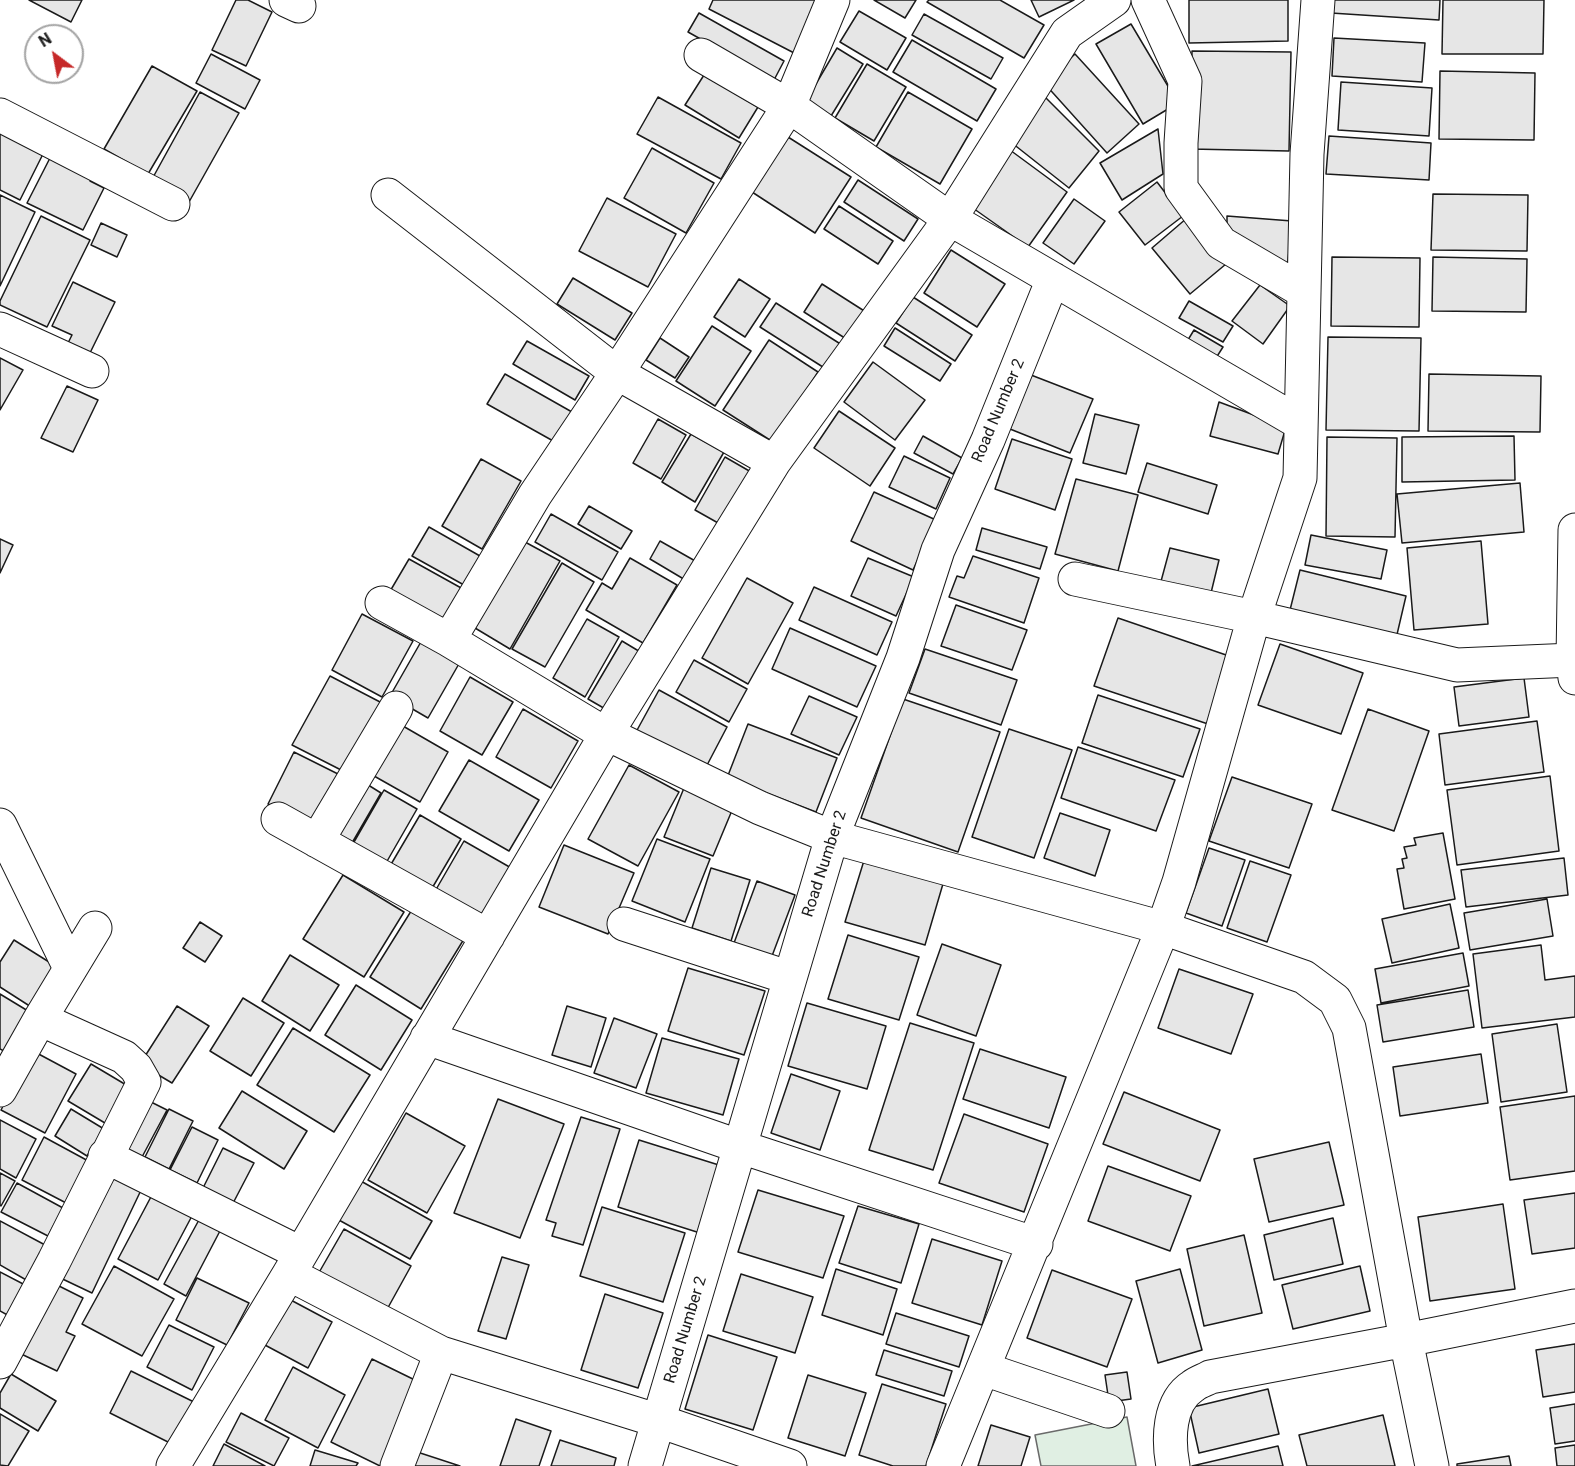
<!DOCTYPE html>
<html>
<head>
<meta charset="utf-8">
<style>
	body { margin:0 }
	#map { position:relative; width:1575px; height:1466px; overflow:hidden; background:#fff; font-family:Roboto,sans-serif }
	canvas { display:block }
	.north { position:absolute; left:24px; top:24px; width:60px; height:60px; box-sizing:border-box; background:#fff; border:2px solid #a3a3a3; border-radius:50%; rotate:328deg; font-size:16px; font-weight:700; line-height:24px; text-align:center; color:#1a1a1a }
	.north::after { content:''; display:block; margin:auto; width:21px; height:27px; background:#c62828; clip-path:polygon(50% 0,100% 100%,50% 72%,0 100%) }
</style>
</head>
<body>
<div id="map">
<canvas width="1575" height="1466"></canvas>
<div class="north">N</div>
</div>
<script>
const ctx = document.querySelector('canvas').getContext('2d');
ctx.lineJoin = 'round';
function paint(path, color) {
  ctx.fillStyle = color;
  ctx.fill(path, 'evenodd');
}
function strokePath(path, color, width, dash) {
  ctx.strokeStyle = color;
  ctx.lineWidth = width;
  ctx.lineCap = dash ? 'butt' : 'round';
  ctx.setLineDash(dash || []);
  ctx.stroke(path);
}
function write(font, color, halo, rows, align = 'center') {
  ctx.font = font + ' Roboto,sans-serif';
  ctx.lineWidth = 4.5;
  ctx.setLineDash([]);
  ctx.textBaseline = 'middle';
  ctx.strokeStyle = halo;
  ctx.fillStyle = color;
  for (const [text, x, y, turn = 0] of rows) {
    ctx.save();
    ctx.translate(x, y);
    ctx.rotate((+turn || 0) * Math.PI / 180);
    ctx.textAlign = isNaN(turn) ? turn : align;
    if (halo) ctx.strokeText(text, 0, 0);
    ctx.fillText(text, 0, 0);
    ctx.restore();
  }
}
const green = new Path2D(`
	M1127,1417L1136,1466H1041L1035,1435Z`);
const building = new Path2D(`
	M29,0H82L71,22Z
	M236,0H248L272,12L246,66L212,50Z
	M713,0H827L798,55L709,9Z
	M874,0H916L905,18Z
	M929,0H1000L1044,25L1024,58L927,2Z
	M1031,0H1074L1039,17Z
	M1189,0H1288V41L1189,43Z
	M1332,0H1440L1439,20L1331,13Z
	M1443,0H1544L1543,54H1442Z
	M859,11L906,38L887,70L840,42Z
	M699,13L784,61L774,80L688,32Z
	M924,14L1003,58L991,79L912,35Z
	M1131,24L1178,103L1143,124L1096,44Z
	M1334,38L1425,43L1422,82L1332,76Z
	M912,40L996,89L977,121L893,72Z
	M837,48L863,64L831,116L806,101Z
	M1192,51L1291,52L1289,151L1190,149Z
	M211,54L260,80L245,109L196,83Z
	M1075,54L1139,124L1107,153L1044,83Z
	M867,64L906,87L874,141L835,118Z
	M152,66L197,91L148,174L104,149Z
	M1440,71L1535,73L1534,140L1439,139Z
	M704,75L758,107L739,138L685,105Z
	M1341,82L1432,88L1429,136L1338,130Z
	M200,92L239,113L189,202L151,181Z
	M908,92L972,129L940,184L876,147Z
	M1043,95L1099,151L1069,188L1012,143Z
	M658,97L741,143L721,179L637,134Z
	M1158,129L1163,174L1122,200L1100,163Z
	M0,130L44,152L20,200L0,190Z
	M1329,136L1431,143L1429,180L1326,174Z
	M788,137L851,177L815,233L752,192Z
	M652,148L714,183L686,233L624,198Z
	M1010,150L1067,192L1028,247L970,206Z
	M51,156L92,176L90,181L104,188L83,230L27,203Z
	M858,180L918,219L904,241L844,202Z
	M1157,182L1183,216L1145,245L1119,212Z
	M1433,194L1528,195L1527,251L1431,250Z
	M0,195L35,212L0,286Z
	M607,198L676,234L648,287L579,251Z
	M1074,199L1105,221L1074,264L1043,243Z
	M839,206L893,241L878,264L824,229Z
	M41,216L90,240L47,327L0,305V301Z
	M1227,216L1292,221L1287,271L1227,228Z
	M1187,218L1226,264L1190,294L1152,248Z
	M101,223L127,235L117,257L91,245Z
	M951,250L1005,284L977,327L924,293Z
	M1332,257L1420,258L1419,327L1331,326Z
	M1433,257L1527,259L1526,312L1432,311Z
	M573,278L632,313L615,340L557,304Z
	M739,279L770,299L745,337L714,317Z
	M73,282L115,302L88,357L66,347L72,335L52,326Z
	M822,284L869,314L851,342L804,312Z
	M1260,285L1290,306L1263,344L1232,321Z
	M913,297L972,335L955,361L896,323Z
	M1189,301L1233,326L1223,342L1179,318Z
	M776,303L842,345L826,369L760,327Z
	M712,326L751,351L715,406L676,381Z
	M895,328L951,364L940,381L884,346Z
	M1194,330L1223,347L1209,369L1180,353Z
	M1328,337L1421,338L1419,431L1326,430Z
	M660,338L689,357L675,378L646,360Z
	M769,340L818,372L773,442L723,410Z
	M527,341L589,376L575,400L513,364Z
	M0,358L23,370L0,410Z
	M873,362L925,400L895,440L844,402Z
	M505,374L572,412L555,442L487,404Z
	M1429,374L1541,376L1540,432L1428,431Z
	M1031,375L1093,399L1070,453L1010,429Z
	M67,386L98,400L73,452L41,438Z
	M1219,402L1286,427L1278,454L1210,436Z
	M839,411L895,448L870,486L814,448Z
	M1095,414L1139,425L1126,474L1083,463Z
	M658,419L686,435L661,479L633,463Z
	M691,434L724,452L695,502L662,482Z
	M923,436L962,458L953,474L914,453Z
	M1514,436L1515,480L1402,482V437Z
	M1327,437L1397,438L1395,537L1326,536Z
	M1012,439L1072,459L1055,510L995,489Z
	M904,456L950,478L936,509L889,487Z
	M725,457L758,476L727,528L695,510Z
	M481,459L521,481L482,549L442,526Z
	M1147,463L1217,485L1208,514L1138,492Z
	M1076,479L1138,495L1118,571L1055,554Z
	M1520,483L1524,532L1402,543L1397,494Z
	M874,492L936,520L913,570L851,541Z
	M589,506L632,531L621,549L578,524Z
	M551,514L618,552L602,580L535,542Z
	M429,527L480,556L464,585L412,556Z
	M982,528L1047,547L1040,569L976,550Z
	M1311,535L1387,550L1381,579L1305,565Z
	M0,539L13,545L0,573Z
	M660,541L697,562L687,581L650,559Z
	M1481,541L1488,624L1414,630L1407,548Z
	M525,542L560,561L510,649L475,628Z
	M1170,548L1219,560L1210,597L1160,585Z
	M973,556L1039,578L1024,623L949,597L957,576L964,578Z
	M630,558L677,585L643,643L586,610L602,583L612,589Z
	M868,558L914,577L896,616L851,596Z
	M409,559L463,589L443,624L389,593Z
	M562,563L594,582L545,667L512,649Z
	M1300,570L1406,596L1395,643L1288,618Z
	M747,578L793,603L748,684L702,658Z
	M814,587L892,622L877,655L799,620Z
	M956,605L1027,630L1012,670L941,646Z
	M362,614L413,641L382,697L332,670Z
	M1118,618L1232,657L1208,724L1094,686Z
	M587,619L619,637L585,697L553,678Z
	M790,628L876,666L857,707L772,669Z
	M422,640L460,662L428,718L390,696Z
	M622,641L647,656L614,714L588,699Z
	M1280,644L1363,673L1341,734L1258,705Z
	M925,649L1017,680L1001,725L909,693Z
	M694,660L747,689L729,722L676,692Z
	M330,676L382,703L345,772L292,745Z
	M470,677L513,702L482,755L440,731Z
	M1524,678L1529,717L1459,726L1454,687Z
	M659,690L727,727L705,769L636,732Z
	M1098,695L1200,729L1183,777L1082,743Z
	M809,696L857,717L839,755L791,734Z
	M903,699L1000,732L958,852L861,818Z
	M523,709L578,741L551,788L496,757Z
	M1368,709L1429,731L1394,831L1332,810Z
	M1537,721L1544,772L1445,785L1439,734Z
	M396,722L448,752L420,802L367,772Z
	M748,724L837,758L816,812L727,778Z
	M1009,729L1072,750L1034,858L972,837Z
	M1078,747L1175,780L1156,831L1061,798Z
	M294,752L344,777L318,829L268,804Z
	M469,760L539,800L509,851L439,811Z
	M629,765L679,792L638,866L588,839Z
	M1550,776L1559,851L1457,865L1447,790Z
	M1232,777L1312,804L1289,868L1209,841Z
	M365,783L381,793L352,843L336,833Z
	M684,788L733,808L713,856L664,837Z
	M384,790L417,809L386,863L353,844Z
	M1060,813L1110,830L1095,876L1044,858Z
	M420,815L461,839L431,890L390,866Z
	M1443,833L1455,899L1404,909L1397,869L1404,868L1402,859L1407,858L1404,847L1416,845L1414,838Z
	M657,839L710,859L685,922L632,901Z
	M464,841L513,869L482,922L434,893Z
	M564,845L634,873L608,934L539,907Z
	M1209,848L1245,860L1222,926L1186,913Z
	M866,854L945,877L925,945L845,922Z
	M1564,858L1568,895L1466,907L1461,870Z
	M1250,861L1291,875L1267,942L1227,928Z
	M711,868L750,880L731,941L692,928Z
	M343,875L404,912L364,977L303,939Z
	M757,881L795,895L772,956L734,943Z
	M1547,899L1553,936L1470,950L1464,913Z
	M1450,904L1459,948L1392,963L1382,919Z
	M413,908L464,939L421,1009L370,977Z
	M200,922L222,936L205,962L183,948Z
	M848,935L919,957L899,1020L828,999Z
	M14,940L65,972L39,1012L0,987V962Z
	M942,944L1001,965L976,1036L917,1015Z
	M1541,945L1545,980L1575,976V1017L1482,1028L1473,954Z
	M1463,953L1469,986L1381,1003L1375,969Z
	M290,955L339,985L310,1031L262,1001Z
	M688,968L765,991L744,1055L668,1031Z
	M1179,969L1253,994L1231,1054L1158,1028Z
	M356,985L412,1020L381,1070L325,1035Z
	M1468,990L1474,1027L1383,1042L1377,1005Z
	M0,994L33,1014L9,1054L0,1049Z
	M243,998L284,1023L251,1076L210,1051Z
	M807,1003L886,1026L867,1089L788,1066Z
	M177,1006L209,1026L172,1083L140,1064Z
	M567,1006L606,1018L591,1067L552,1055Z
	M614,1018L657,1034L636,1088L594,1073Z
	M910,1023L974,1043L933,1170L869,1150Z
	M1557,1024L1567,1092L1501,1102L1492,1034Z
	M293,1028L370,1075L334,1132L257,1085Z
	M662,1038L739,1059L723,1115L646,1093Z
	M980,1049L1066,1077L1049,1128L963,1099Z
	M33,1051L76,1074L45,1133L1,1110Z
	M1481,1054L1488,1103L1400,1116L1393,1067Z
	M91,1064L133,1089L110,1126L68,1101Z
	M791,1074L840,1091L820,1150L771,1133Z
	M242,1091L307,1131L284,1169L219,1128Z
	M1124,1092L1220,1130L1200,1181L1103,1144Z
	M1575,1096V1171L1510,1180L1500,1107Z
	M141,1097L167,1110L142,1157L116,1144Z
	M498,1099L564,1124L520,1238L454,1213Z
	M71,1109L104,1129L87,1156L55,1136Z
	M169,1109L193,1121L169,1169L145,1157Z
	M406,1113L465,1146L427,1213L368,1180Z
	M964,1114L1048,1144L1024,1212L939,1183Z
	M581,1117L620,1129L583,1245L552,1236L556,1223L546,1220Z
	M0,1120L36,1139L16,1178L0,1169Z
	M192,1127L218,1140L197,1183L170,1170Z
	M44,1137L92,1163L70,1205L22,1180Z
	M639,1140L722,1166L700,1233L618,1207Z
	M1329,1142L1344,1205L1269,1222L1254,1159Z
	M223,1148L254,1163L230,1209L200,1194Z
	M1108,1166L1191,1196L1170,1251L1088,1221Z
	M104,1167L143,1186L92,1293L52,1274Z
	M0,1173L15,1181L1,1206L0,1205Z
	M359,1180L432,1221L410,1259L337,1219Z
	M17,1183L63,1208L48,1236L1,1212Z
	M758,1190L844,1216L823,1278L738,1252Z
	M153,1193L193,1214L158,1280L118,1259Z
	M1575,1193V1248L1532,1254L1524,1200Z
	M1503,1204L1515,1289L1430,1301L1418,1217Z
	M858,1206L919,1224L901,1283L839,1263Z
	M602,1207L685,1233L663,1302L580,1276Z
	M200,1218L221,1229L186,1296L164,1284Z
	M1333,1218L1343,1264L1274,1280L1264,1235Z
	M0,1221L47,1246L28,1281L0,1265Z
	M344,1229L411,1266L385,1313L317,1276Z
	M1244,1235L1262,1313L1204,1326L1187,1249Z
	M932,1239L1002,1261L982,1325L912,1303Z
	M502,1257L529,1265L506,1339L478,1331Z
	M114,1266L174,1299L142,1356L82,1324Z
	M1360,1266L1370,1311L1293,1329L1282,1285Z
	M836,1269L897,1289L883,1335L822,1315Z
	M1180,1269L1202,1350L1158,1363L1136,1281Z
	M1052,1270L1132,1299L1107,1367L1027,1338Z
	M0,1272L27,1286L11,1317L0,1311Z
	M741,1274L813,1297L795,1353L723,1331Z
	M197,1278L249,1303L227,1345L176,1320Z
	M51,1282L83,1298L66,1332L75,1336L57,1371L17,1352Z
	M605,1294L663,1313L638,1388L581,1370Z
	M287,1298L332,1322L308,1368L263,1344Z
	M896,1313L969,1336L959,1367L886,1344Z
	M169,1325L214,1347L192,1390L147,1367Z
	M708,1335L777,1357L753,1430L685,1409Z
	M1575,1344V1392L1543,1397L1536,1350Z
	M884,1350L952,1371L944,1396L876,1375Z
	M372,1359L421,1383L380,1466L331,1442Z
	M293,1367L345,1395L318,1448L265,1420Z
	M131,1371L194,1402L172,1444L110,1413Z
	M1127,1372L1131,1399L1109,1402L1105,1375Z
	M11,1374L56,1401L38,1431L0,1408V1393Z
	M808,1375L866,1393L845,1456L788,1438Z
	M882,1384L946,1404L926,1466H893L859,1455Z
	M1268,1389L1279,1434L1199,1453L1189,1408Z
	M1575,1404V1441L1555,1444L1550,1408Z
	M241,1413L289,1438L274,1466L226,1442Z
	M0,1414L29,1431L8,1466L0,1465Z
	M1383,1415L1395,1466H1307L1299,1435Z
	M516,1419L551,1431L539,1466H500Z
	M991,1425L1030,1437L1021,1466H978Z
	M560,1440L616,1458L614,1466H551Z
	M224,1444L265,1466H213Z
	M1575,1445V1466H1557L1555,1448Z
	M1278,1446L1283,1466H1192Z
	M408,1449L460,1466H402Z
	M315,1450L358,1463L356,1466H310Z
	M1509,1456L1511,1466H1457V1464Z`);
const minor = new Path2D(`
	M286,0L299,6
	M1148,0L1185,81L1181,143V188L1221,243L1303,291
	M701,55L789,106L950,219L1300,423
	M0,115L173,204
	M388,195L617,373L774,462
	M0,329L92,371
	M1075,579L1254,617L1457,665L1573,660
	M382,603L449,640L597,729L760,808L832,837L1163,928L1304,977L1335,1000L1349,1028L1406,1340L1432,1466
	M449,640L535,495L617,373L789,106L833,0
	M278,819L488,936
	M0,825L70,968
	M317,841L396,708
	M624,924L790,978
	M427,1038L741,1147L1036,1244
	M0,1090L40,1019L95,928
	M105,1156L300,1253
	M289,1274L441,1353L659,1421L790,1466
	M0,1362L54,1261L144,1082L136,1068L124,1057L40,1019
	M984,1369L1108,1411
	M173,1466L289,1274L607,733L774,462L950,219L1067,33L1114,0
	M397,1466L441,1353
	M645,1466L832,837L903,658L938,550L988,440L1053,279
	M943,1466L1163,928L1179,882L1254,617L1300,478L1307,154L1318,0
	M1173,1466C1168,1440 1168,1402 1193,1386C1198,1382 1205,1380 1210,1377L1406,1340L1575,1306`);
const tertiary = new Path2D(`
	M1575,530L1573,660L1575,678`);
const streetNames = [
	["Road Number 2",999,411,-67],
	["Road Number 2",825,864,-72],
	["Road Number 2",686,1330,-73]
];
paint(green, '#e0efe3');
strokePath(green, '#6a6a6a', 1.5);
paint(building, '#e6e6e6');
strokePath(building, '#1a1a1a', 1.5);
strokePath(minor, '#1a1a1a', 35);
strokePath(tertiary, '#1a1a1a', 35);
strokePath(minor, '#fff', 33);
strokePath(tertiary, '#fff', 33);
write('16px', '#1a1a1a', '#fff', streetNames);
</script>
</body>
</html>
